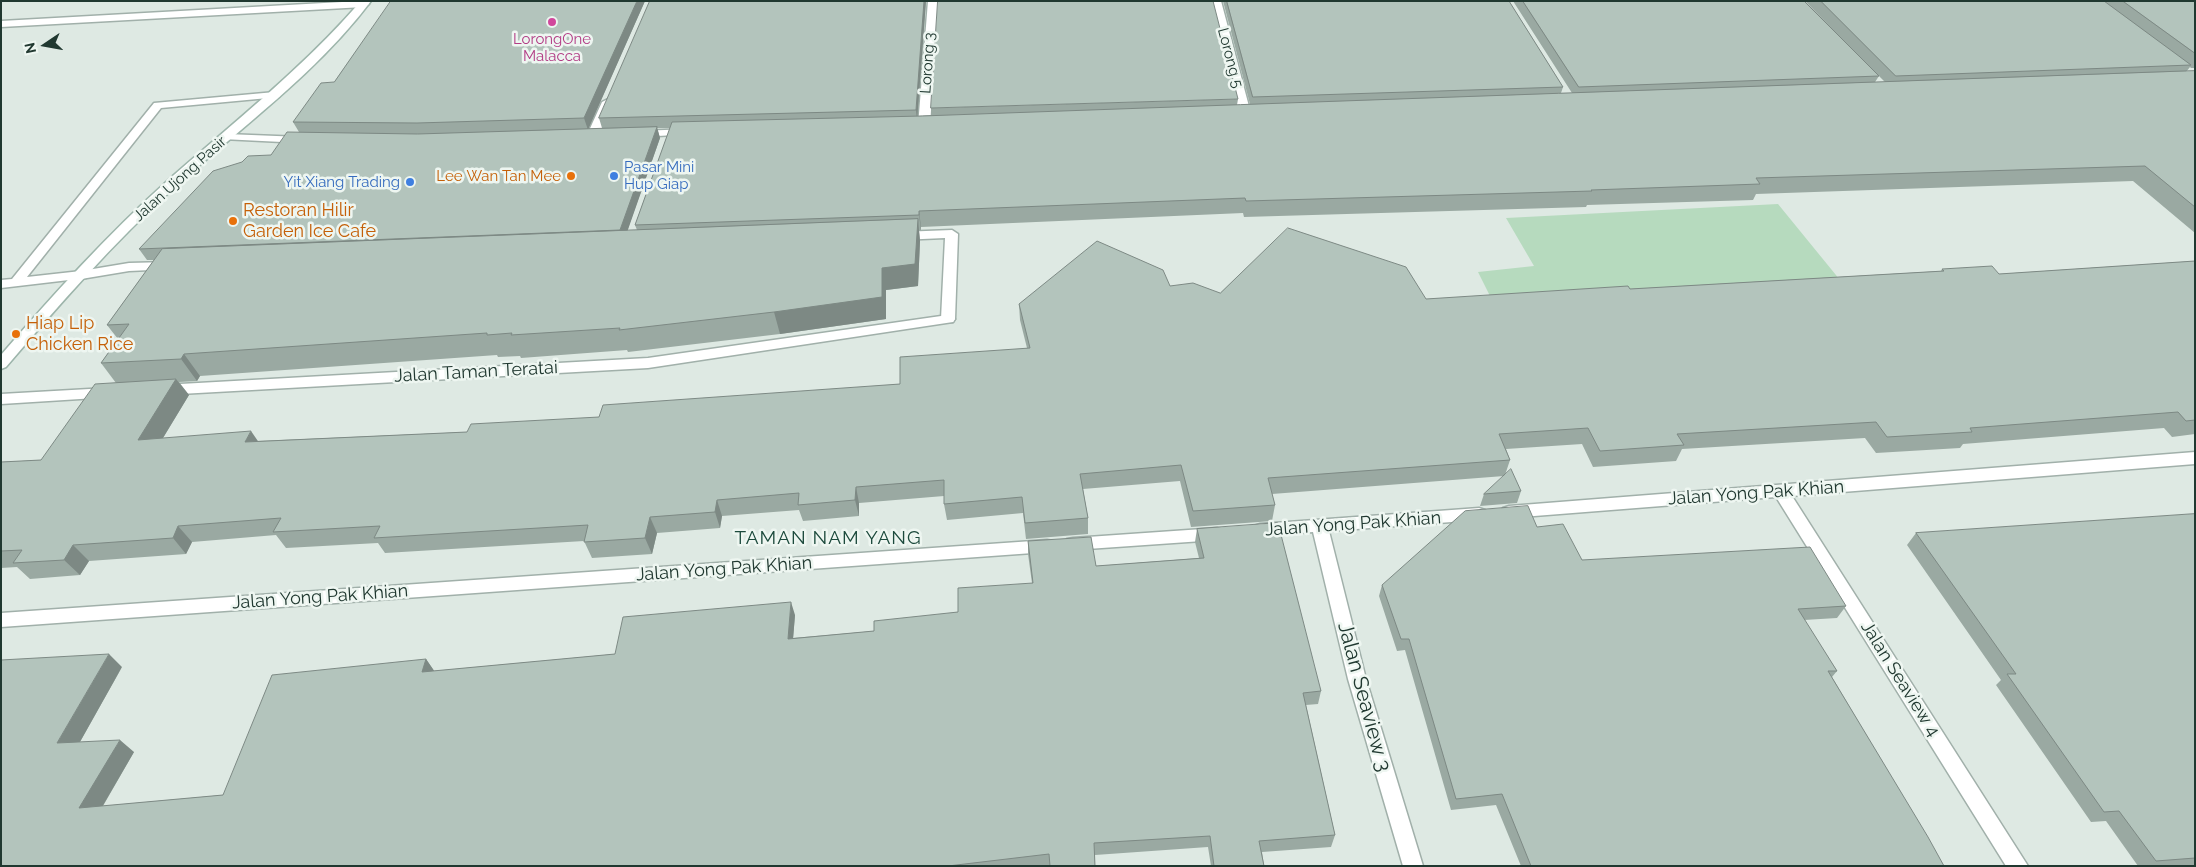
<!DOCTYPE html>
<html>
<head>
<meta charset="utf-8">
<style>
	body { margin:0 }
	#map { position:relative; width:2196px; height:867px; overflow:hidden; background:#dee9e3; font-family:Raleway,sans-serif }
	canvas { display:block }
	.frame { position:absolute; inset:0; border:2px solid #203830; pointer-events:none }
	.north { position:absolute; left:20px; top:20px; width:50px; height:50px; -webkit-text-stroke:4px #eef6f1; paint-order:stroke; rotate:258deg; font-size:14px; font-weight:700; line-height:20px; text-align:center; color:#203830 }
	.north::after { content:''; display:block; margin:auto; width:18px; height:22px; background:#203830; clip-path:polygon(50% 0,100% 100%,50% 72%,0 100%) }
</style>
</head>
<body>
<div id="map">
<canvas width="2196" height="867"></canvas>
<div class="frame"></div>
<div class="north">N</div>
</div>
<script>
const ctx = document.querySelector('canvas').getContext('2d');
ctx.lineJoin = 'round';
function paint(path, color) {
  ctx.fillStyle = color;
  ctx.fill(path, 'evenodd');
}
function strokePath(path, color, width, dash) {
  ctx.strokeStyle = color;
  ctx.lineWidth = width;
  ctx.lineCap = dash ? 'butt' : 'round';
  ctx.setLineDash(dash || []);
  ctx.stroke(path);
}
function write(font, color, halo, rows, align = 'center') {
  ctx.font = font + ' Raleway,sans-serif';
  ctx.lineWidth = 5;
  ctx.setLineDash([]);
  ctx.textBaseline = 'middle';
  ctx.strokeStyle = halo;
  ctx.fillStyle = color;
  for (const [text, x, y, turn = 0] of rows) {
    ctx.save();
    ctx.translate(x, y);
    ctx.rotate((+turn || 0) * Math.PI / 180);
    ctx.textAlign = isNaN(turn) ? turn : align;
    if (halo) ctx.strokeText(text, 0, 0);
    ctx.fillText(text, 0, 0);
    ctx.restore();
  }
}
const green = new Path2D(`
	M1778,204L1840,280L1493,302L1478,272L1534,266L1506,218Z`);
const lane = new Path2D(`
	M952,230L958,234L955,319L953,322H943L941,319L945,238L900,240L894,236L900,232Z
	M168,262L174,266L173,269L129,271L81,279L74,275L81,271L129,263Z`);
const street = new Path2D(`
	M360,1L367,2L369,4L364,7L1,27V21Z
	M928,1H938L930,126L924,129L918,126Z
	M1211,1H1221L1251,114L1249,116L1245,117L1239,114Z
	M275,92L280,95L279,97L161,108L27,277L81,271L88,275L86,278L1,288V280L12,279L154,103Z
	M608,99L614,102L599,135L593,138L589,137L587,135L602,102Z
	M689,129L693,130L695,132L693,134L640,137L634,134L640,131Z
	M226,134L302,137L308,140L302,143L222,139L220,137Z
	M948,315L953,316L955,319L953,322L648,368L162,395L157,394L155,390L157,386L162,385L648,358Z
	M107,388L112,389L114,393L112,397L1,404V394Z
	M2195,452V464L1792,496L2028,866H2006L1776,497L1509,518L1503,516L1501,512L1503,508L1509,506Z
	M1479,508L1485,510L1487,514L1485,518L1479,520L1329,531L1366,679L1423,866H1403L1348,679L1313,532L1260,536L1254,534L1252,530L1254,526L1260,524Z
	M1217,528L1223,530L1225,534L1223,538L1217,540L1073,550L1067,549L1065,544L1067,539L1073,538Z
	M1047,540L1053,541L1055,546L1053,551L1047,552L1,627V613Z`);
const secondary = new Path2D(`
	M361,1H371C316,74 240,128 174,188C113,243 59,305 6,367L1,369V355C53,295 107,235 166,182C233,123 302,69 361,1Z`);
const wall = new Path2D(`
	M645,1L588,129L602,128L599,118L650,1H926L918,116L931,115V108L1238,99L1237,105L1250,104L1223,1H1509L1563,87L1561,93H1572L1513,1H1804L1875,73L1805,1H2195V68H2191L2190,67L2186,72L2195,71V233L2133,181L1756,194L1753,200L1587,205L1586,207L1244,217L1243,213L921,227V230L919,231L920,241L918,286L886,290V319L780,334L628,352L627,350L521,358L520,356L498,357L497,355L200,376L197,381L179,382L189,395L163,438L258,441L467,432L900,384L1027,348L1020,320L1019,304L1170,286L1220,293L1426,299L1630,289L1941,271L1942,269L1999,274L2195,261V434L2172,437L2164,428L1963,444L1960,448L1876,453L1865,438L1682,449L1676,461L1593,467L1582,444L1506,449L1510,460L1505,475L1521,491L1517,503L1480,506L1484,494L1504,476L1272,494L1275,505L1272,521L1191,527L1180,481L1083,489L1088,518V534L1026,539L1023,513L947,520L944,504V496L859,503V516L803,521L799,510L722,516L720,528L657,533L652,554L592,558L584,541L385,553L378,543L286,548L276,535L192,542L186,554L89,561L80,575L30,579L17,567L1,568V462L41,460L116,383L101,363L118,339L107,325L154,260H147L139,249L271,155L299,132L293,122L334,82ZM1879,76L1885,82H1875ZM657,128H670L635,225L637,230L627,231L660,138Z
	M2195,514V866H2138L2106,821L2091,822L1996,685L2001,680L1907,545L1916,533Z
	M1537,527L1582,560L1846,606L1837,618L1804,620L1837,671L1832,677L1944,866H1521L1496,805L1451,810L1405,650L1397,651L1379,596L1382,585Z
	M1197,529L1321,691L1318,704L1306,705L1335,835L1331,847L1262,852L1264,866H1211L1208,847L1095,855V866H1L122,667L80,742L134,752L103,806L223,795L426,659L434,671L615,654L795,615L793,638L874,631L958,612L1032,583L1028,554V541L1096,566L1199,558L1195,542Z`);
const shadedWall = new Path2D(`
	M637,1H645L588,130L584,118Z
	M924,1H926L917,121L916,110Z
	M657,127L660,138L624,241L620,230Z
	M919,211L921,227V230L919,215Z
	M918,219L920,241L918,286L886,290V319L780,334L774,312L882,268Z
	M184,354L200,376L197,381L181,359Z
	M176,379L189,395L152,456L138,440Z
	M251,431L262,447L245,442Z
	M856,487L859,503V516L855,500Z
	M717,500L722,516L720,528L715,512Z
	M650,517L657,533L652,554L645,538Z
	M178,526L192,542L186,554L173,538Z
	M73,545L89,561L80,575L64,560Z
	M791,602L795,615L792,652L788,639Z
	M109,654L122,667L72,756L57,743Z
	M426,659L435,672H422Z
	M120,740L134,752L95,819L79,808Z`);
const building = new Path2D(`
	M391,1H637L584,118L417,123L293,122L321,83L334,82Z
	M650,1H924L916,110L599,118Z
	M938,1H1213L1238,99L931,108Z
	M1227,1H1509L1563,87L1253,97Z
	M1523,1H1804L1879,76L1579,87Z
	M1821,1H2104L2191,65L1896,76Z
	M2123,1H2195V53Z
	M2195,71V207L2145,166L1756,178L1760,184L1591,190L1592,191L1246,201L1245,198L919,211V215L635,225L672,122L922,116Z
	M657,127L620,230L139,249L213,171L242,162L248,156L271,155L287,132L417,134Z
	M918,219L915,264L882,268V297L774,312L619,330L620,328L511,335L512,333L487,335V333L184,354L181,359L101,363L129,324L107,325L162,249Z
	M1288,228L1406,267L1426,299L1628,286L1630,289L1944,271L1942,269L1992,266L1999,274L2195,261V420L2186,421L2178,412L1970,428L1972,432L1887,437L1876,422L1677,434L1684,445L1600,451L1588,428L1499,434L1510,460L1268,478L1275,505L1193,511L1181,465L1080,474L1088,518L1025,523L1022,497L944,504V480L856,487L855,500L798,505L799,493L717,500L715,512L650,517L645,538L584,542L588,525L374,538L380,526L273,532L281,518L178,526L173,538L73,545L64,560L13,563L22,550L1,551V462L41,460L95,384L176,379L138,440L251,431L245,442L467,432L471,424L599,417L603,405L900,384V357L1030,348L1019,304L1097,241L1163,270L1170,286L1193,283L1220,293Z
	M1511,469L1521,491L1484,494Z
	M1528,506L1537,527L1563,524L1582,560L1810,547L1846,606L1798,609L1837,671H1828L1928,837L1944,866H1531L1502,794L1456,799L1409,639H1401L1382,585L1465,511Z
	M2195,514V858L2156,861L2119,811L2104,812L2007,674H2016L1916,533Z
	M1278,523L1321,691L1303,693L1335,835L1259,841L1264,866H1214L1210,836L1094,843L1095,866H1050L1049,854L948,866H1V660L109,654L57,743L120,740L79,808L223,795L272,675L426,659L422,672L615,654L623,617L791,602L788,639L874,631V621L958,612V588L1033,583L1028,541L1091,537L1096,566L1204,558L1197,529Z`);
const markers = [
	[552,22,5,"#d1479c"],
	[571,176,5,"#e8710a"],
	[614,176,5,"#3f7fe0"],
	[410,182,5,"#3f7fe0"],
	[233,221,5,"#e8710a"],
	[16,334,5,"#e8710a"]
];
const farHotelnames = [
	["LorongOne",552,39],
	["Malacca",552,56]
];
const farStreetnames = [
	["Lorong 5",1230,58,75],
	["Lorong 3",928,63,-86],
	["Jalan Ujong Pasir",180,179,-42]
];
const farShopnames = [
	["Pasar Mini",624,167],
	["Hup Giap",624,184],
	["Yit Xiang Trading",400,182,"right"]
];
const farFoodnames = [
	["Lee Wan Tan Mee",561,176]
];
const foodNames = [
	["Restoran Hilir",243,211],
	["Garden Ice Cafe",243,232],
	["Hiap Lip",26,324],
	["Chicken Rice",26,345]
];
const streetNames = [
	["Jalan Taman Teratai",476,372,-3],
	["Jalan Yong Pak Khian",1756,493,-4],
	["Jalan Yong Pak Khian",1353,524,-4],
	["Jalan Yong Pak Khian",724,569,-4],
	["Jalan Yong Pak Khian",320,597,-4],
	["Jalan Seaview 4",1900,679,58]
];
const neighbourhoodNames = [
	["TAMAN NAM YANG",828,538]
];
const nearStreetnames = [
	["Jalan Seaview 3",1364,697,75]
];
paint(green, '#b6dabe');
strokePath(lane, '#a1b0aa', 3);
strokePath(street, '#a1b0aa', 3);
strokePath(secondary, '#9db5ab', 3);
paint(lane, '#fff');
paint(street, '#fff');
paint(secondary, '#fff');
paint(wall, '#9aa9a2');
paint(shadedWall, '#7d8984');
paint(building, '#b3c4bc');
strokePath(building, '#7d8984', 1);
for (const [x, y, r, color] of markers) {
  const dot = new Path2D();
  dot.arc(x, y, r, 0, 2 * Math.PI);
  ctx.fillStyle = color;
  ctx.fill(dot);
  strokePath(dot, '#eef6f1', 2);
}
write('15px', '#b23c85', '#eef6f1', farHotelnames);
write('15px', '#203830', '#eef6f1', farStreetnames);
write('15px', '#366cbe', '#eef6f1', farShopnames, 'left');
write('15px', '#c56008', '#eef6f1', farFoodnames, 'right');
write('18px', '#c56008', '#eef6f1', foodNames, 'left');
write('18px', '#203830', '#eef6f1', streetNames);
ctx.letterSpacing = '1px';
write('19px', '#1c4a3c', '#eef6f1', neighbourhoodNames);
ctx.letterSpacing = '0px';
write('21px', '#203830', '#eef6f1', nearStreetnames);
</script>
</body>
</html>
